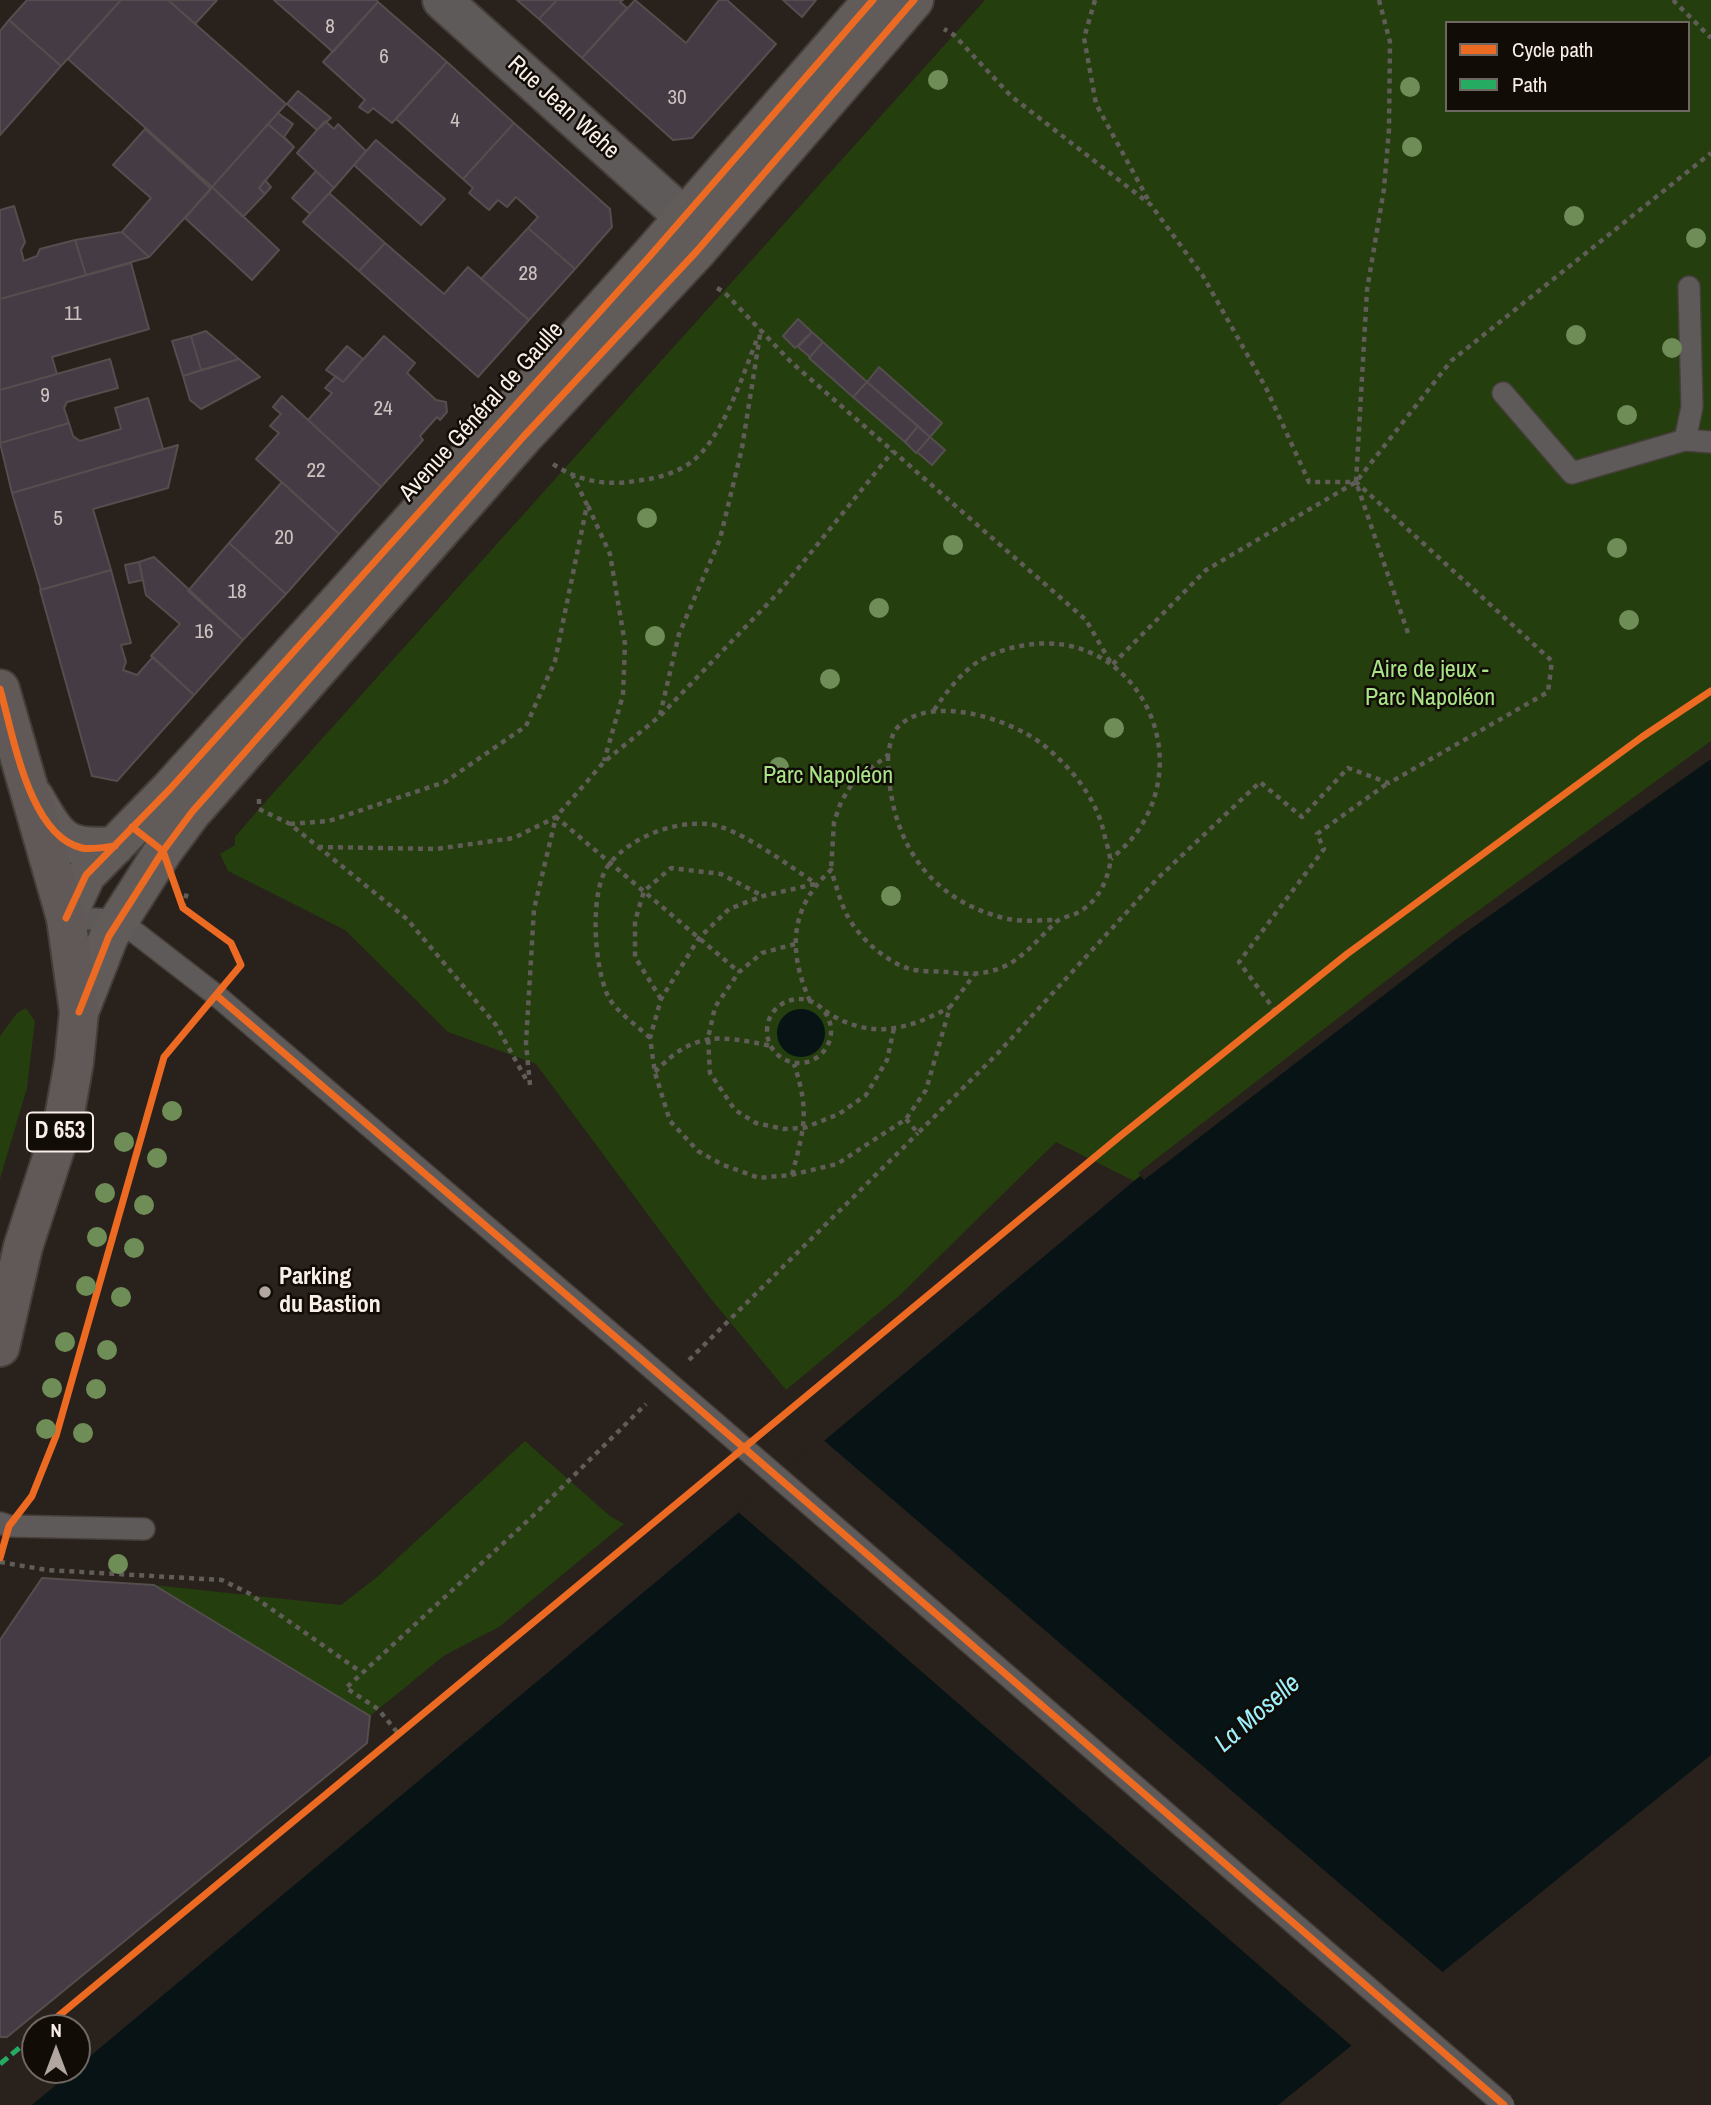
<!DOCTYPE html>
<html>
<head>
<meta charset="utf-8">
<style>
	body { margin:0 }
	#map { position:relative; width:1711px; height:2105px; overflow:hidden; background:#29211b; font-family:"Archivo Narrow",sans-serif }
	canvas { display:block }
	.legend { position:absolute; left:1445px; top:21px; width:245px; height:91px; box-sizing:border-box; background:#120c07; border:2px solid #6f6761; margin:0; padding:9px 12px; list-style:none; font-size:21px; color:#faefe8 }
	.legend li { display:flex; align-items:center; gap:14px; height:35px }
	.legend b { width:35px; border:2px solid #6f6761 }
	.north { position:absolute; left:21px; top:2014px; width:70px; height:70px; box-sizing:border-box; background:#120c07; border:2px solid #6f6761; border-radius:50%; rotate:0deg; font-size:19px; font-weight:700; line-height:28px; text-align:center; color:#faefe8 }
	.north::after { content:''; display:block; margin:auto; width:24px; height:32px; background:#b1a7a0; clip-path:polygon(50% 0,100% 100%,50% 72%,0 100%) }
</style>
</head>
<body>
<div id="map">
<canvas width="1711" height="2105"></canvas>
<ul class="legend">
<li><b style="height:9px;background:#ed6a23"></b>Cycle path</li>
<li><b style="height:9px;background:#26ab63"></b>Path</li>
</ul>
<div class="north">N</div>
</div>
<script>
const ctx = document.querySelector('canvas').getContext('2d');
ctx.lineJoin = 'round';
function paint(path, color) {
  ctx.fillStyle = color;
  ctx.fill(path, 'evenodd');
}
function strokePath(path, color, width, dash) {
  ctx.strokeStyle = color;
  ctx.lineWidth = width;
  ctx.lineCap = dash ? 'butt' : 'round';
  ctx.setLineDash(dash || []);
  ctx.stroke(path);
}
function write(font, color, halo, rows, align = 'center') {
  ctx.font = font + ' "Archivo Narrow",sans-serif';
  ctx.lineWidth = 5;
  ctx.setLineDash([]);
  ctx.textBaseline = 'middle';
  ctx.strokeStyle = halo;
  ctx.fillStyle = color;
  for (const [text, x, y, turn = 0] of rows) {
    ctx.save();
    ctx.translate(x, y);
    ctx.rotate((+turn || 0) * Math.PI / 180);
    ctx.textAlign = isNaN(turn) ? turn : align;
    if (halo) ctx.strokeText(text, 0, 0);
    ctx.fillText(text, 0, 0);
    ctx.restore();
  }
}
const green = new Path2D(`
	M985,0H1711V745L1455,932L1134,1181L1056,1142L899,1296L786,1390L707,1294L536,1064L448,1032L345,930L228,871L220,854L235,845V837L259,809ZM1447,23H1688V110H1447Z
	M26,1008L35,1021L27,1088L0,1179V1036L17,1013Z
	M525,1441L610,1516L624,1524L499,1627L445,1655L370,1716L154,1585L341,1605L377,1577Z`);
const water = new Path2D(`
	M1711,745V1755L1278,2105H32L1134,1181L1455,932Z
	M777 1033a24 24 0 1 1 48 0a24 24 0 1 1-48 0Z`);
const pier = new Path2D(`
	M1711,741V759L1458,938L1144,1180L1138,1173L1453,929Z
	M821,1438L1445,1974L1354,2048L736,1510Z`);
const building = new Path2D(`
	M27,0H121L61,66L9,20Z
	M121,0H168L286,104L212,187L68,59Z
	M168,0H217L195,24Z
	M274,0H377L378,2L333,52Z
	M517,0H557L539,19Z
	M557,0H623L620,2L627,8L582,58L539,19Z
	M635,0L686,43L719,0H727L776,44L692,138L673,140L582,58Z
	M783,0H816L802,17Z
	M378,2L447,62L392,123L373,108L368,113L359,107L365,100L323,62Z
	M9,20L61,66L0,135V31Z
	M447,62L514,123L463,179L396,119Z
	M298,91L331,118L317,130L287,104Z
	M278,113L293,124L284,137L294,147L268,124Z
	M325,121L334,129L338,124L366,151L334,188L297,153Z
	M514,123L610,209L612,227L575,269L528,228L538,217L516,197L507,207L498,200L489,210L469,193L473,188L463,179Z
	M268,124L294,147L259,188L265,194L243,217L212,187Z
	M145,129L211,189L149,257L122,232L151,198L113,165Z
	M376,140L445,199L421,225L354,165Z
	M316,171L334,188L310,214L292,198Z
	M265,180L271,187L265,194L259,188Z
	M212,187L279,250L252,280L185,218Z
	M329,193L385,243L359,271L303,222Z
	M14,206L25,242L21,250L24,261L37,256L40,249L75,240L86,275L0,299V210Z
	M528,228L575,269L529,320L481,279Z
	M122,232L149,257L86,275L75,240Z
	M385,243L444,294L468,267L529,320L478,377L359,271Z
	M131,263L149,329L52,357L57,374L0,390V299Z
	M798,319L812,332L795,348L783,336Z
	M206,331L239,359L201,370L191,336Z
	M812,332L823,342L810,357L798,347Z
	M191,336L201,370L183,376L172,341Z
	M384,336L415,363L407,373L436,400L446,402L447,412L440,420L437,417L420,436L423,440L381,487L308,420L332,393L325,388L336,376L343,382Z
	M823,342L867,382L853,397L809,358Z
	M347,346L363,359L343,382L326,370Z
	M110,359L118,388L67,402L64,408L69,423L0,443V390Z
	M239,359L260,377L201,409L190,400L183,376Z
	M879,367L942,423L930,437L867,382Z
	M867,382L918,426L905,442L853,397Z
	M282,396L381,487L339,534L256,459L279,433L270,426L281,414L273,407Z
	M148,398L163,449L12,493L0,443L69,423L73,436L80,441L121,429L115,408Z
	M918,426L930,437L916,453L905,442Z
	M930,437L945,450L932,465L917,452Z
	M178,445L168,488L93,509L111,570L41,590L12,493Z
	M282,482L339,534L286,594L229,543Z
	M229,543L286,594L243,640L188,591Z
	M154,557L243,640L194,695L151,656L180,624L146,595L139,562Z
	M139,562L143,580L129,583L125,565Z
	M111,570L131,643L121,645L126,662L123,670L137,675L153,657L194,695L117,781L92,776L40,590Z
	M42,1578L154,1585L370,1716L367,1743L7,2037H0V1640Z`);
const path = new Path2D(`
	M1095,0L1084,38L1096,104L1150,203
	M1379,0L1390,42L1389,129L1384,189L1367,290L1356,482L1408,633
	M1673,0L1711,38
	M717,288L724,292L791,362L1086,620L1112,665L1206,570L1356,482L1451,361L1711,153
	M553,464C578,481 606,486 635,481C653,479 671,475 687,465C721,444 743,375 757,339
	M588,506L610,554L625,644L623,695L604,761
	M934,710C945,694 956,679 972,666C988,654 1007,648 1026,645C1131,628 1197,748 1137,832C1130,842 1120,851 1111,859
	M660,715L679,634L720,539L742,448L761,329
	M888,756C888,836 925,900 1008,919C1023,922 1041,920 1057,920
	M259,799V809L290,824L407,919L496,1025L527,1081
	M290,824L329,821L445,782L526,726L555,661L587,505L573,476
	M318,847L436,849L514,838L556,817L604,762L660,716L779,592L893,451
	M815,884L763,896L729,909L699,938L661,999L650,1038L655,1073L670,1121L698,1151L721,1164L759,1178L791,1175L837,1164L906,1119L926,1090L950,1007L974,975
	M183,908L187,892
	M795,944L762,953L739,972L715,1007L708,1038L710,1073L735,1110L756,1123L784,1129L804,1128L839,1114L866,1095L887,1060L894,1028
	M767 1031a32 32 0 1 1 64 0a32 32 0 1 1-64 0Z
	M661,999L635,957V921L644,891L671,868L721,874L763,896
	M810,1001C788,952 789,908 831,870C836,884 840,902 847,915C858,937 886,962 910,969C921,972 935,971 947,972C968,975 989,975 1009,964C1028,953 1040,937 1056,922C1061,918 1069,916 1075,914C1096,904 1106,885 1110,864C1111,854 1106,843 1104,833C1096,797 1070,766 1042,744C1010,719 932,694 899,726C891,733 890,746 888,755L853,782L841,802L834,822L831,870
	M825,1011C869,1040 906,1031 950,1007
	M1276,1012L1239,962L1324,849L1317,834L1388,783
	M650,1038C638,1026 615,1011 608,996C594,967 588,887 611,862C633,836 675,821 708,824C736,826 791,867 815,883
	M655,1072C694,1031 719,1035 771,1046
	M530,1085L526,1043L534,909L556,817L739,972
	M906,1119L918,1133L998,1053L1157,879L1260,782L1302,817L1348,768L1389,783L1548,692L1552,661L1356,482H1309L1266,388L1203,276L1151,205L1011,96L954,35L944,29
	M792,1175C804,1129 810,1111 794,1064
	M689,1360L918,1133
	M0,1562L47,1570L222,1580L250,1594L361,1672
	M397,1732L378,1709L346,1688L535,1514L646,1404`);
const lane = new Path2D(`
	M1503,393L1572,473L1685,440L1711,442
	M1685,440L1692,407L1689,287
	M66,918L119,920L216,995L633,1352
	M0,1523L9,1526L144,1529`);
const street = new Path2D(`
	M442,0L683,216L695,249`);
const secondary = new Path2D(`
	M34,797C59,840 63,850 115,846
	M66,918L86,875L170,789L650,256L873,0
	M79,1012L109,936L163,851L192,812L524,436L696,252L914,0`);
const primary = new Path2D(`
	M0,689L66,918L79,1012L74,1062L63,1124L23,1247L0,1347`);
const laneBridge = new Path2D(`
	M633,1352L1504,2105`);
const quiet = new Path2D(`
	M0,2064L35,2035`);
const cycleway = new Path2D(`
	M0,689C13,734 29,836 82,848C92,850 106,847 115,846
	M66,918L86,875L170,789L650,256L873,0
	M216,995L633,1352L1504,2105
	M79,1012L109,936L163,851L192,812L524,436L696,252L914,0
	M0,1558L9,1526L32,1496L56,1436L164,1057L241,965L231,943L183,908L163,851L132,827
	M44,2028L1119,1137L1347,954L1642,737L1711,691`);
const trees = [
	[938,80],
	[1410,87],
	[1412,147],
	[1574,216],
	[1696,238],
	[1576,335],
	[1672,348],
	[1627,415],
	[647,518],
	[953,545],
	[1617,548],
	[879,608],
	[1629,620],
	[655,636],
	[830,679],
	[1114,728],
	[779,767],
	[891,896],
	[172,1111],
	[124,1142],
	[157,1158],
	[105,1193],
	[144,1205],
	[97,1237],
	[134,1248],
	[86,1286],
	[121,1297],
	[65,1342],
	[107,1350],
	[52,1388],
	[96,1389],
	[46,1429],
	[83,1433],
	[118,1564]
];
const markers = [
	[265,1292,7,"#b1a7a0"]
];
const numberNames = [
	["8",330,27],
	["6",384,57],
	["30",677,98],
	["4",455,121],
	["28",528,274],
	["11",73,314],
	["9",45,396],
	["24",383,409],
	["22",316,471],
	["5",58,519],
	["20",284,538],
	["18",237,592],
	["16",204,632]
];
const shields = [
	[60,1132,66]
];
const shieldNames = [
	["D 653",60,1132]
];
const streetNames = [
	["Rue Jean Wehe",563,108,42],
	["Avenue Général de Gaulle",482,412,-48]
];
const parkNames = [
	["Aire de jeux -",1430,671],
	["Parc Napoléon",1430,699],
	["Parc Napoléon",828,777]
];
const poiNames = [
	["Parking",279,1278],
	["du Bastion",279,1306]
];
const waterNames = [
	["La Moselle",1258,1714,-41]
];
paint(green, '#243e0e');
paint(water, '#071315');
paint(pier, '#29211b');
paint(building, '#453b44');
strokePath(building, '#544e4e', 2);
strokePath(lane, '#453e39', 24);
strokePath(street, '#453e39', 42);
strokePath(secondary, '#453e39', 42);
strokePath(primary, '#453e39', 42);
strokePath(path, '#605c58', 4.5, [5, 5]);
strokePath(lane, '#5e5a59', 21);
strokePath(street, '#5e5a59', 38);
strokePath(secondary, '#615c5a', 38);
strokePath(primary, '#605957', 38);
strokePath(laneBridge, '#453e39', 24, []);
strokePath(laneBridge, '#5e5a59', 21);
strokePath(quiet, '#26ab63', 5, [10, 5]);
strokePath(cycleway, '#ed6a23', 7);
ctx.fillStyle = '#6f8d57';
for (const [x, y] of trees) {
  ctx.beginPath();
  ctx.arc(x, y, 10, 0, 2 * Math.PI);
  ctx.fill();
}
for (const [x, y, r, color] of markers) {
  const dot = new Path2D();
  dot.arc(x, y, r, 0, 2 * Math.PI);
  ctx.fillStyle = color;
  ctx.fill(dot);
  strokePath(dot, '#120c07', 2.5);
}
write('21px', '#cdc2bf', null, numberNames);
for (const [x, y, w] of shields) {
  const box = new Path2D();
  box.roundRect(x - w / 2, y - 19.5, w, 39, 5);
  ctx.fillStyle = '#120c07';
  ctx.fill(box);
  strokePath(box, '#faefe8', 2);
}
write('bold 23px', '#faefe8', null, shieldNames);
write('24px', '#faefe8', '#120c07', streetNames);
write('24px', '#a9e588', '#120c07', parkNames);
write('bold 24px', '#faefe8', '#120c07', poiNames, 'left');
write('italic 26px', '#9df0fb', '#120c07', waterNames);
</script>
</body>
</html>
